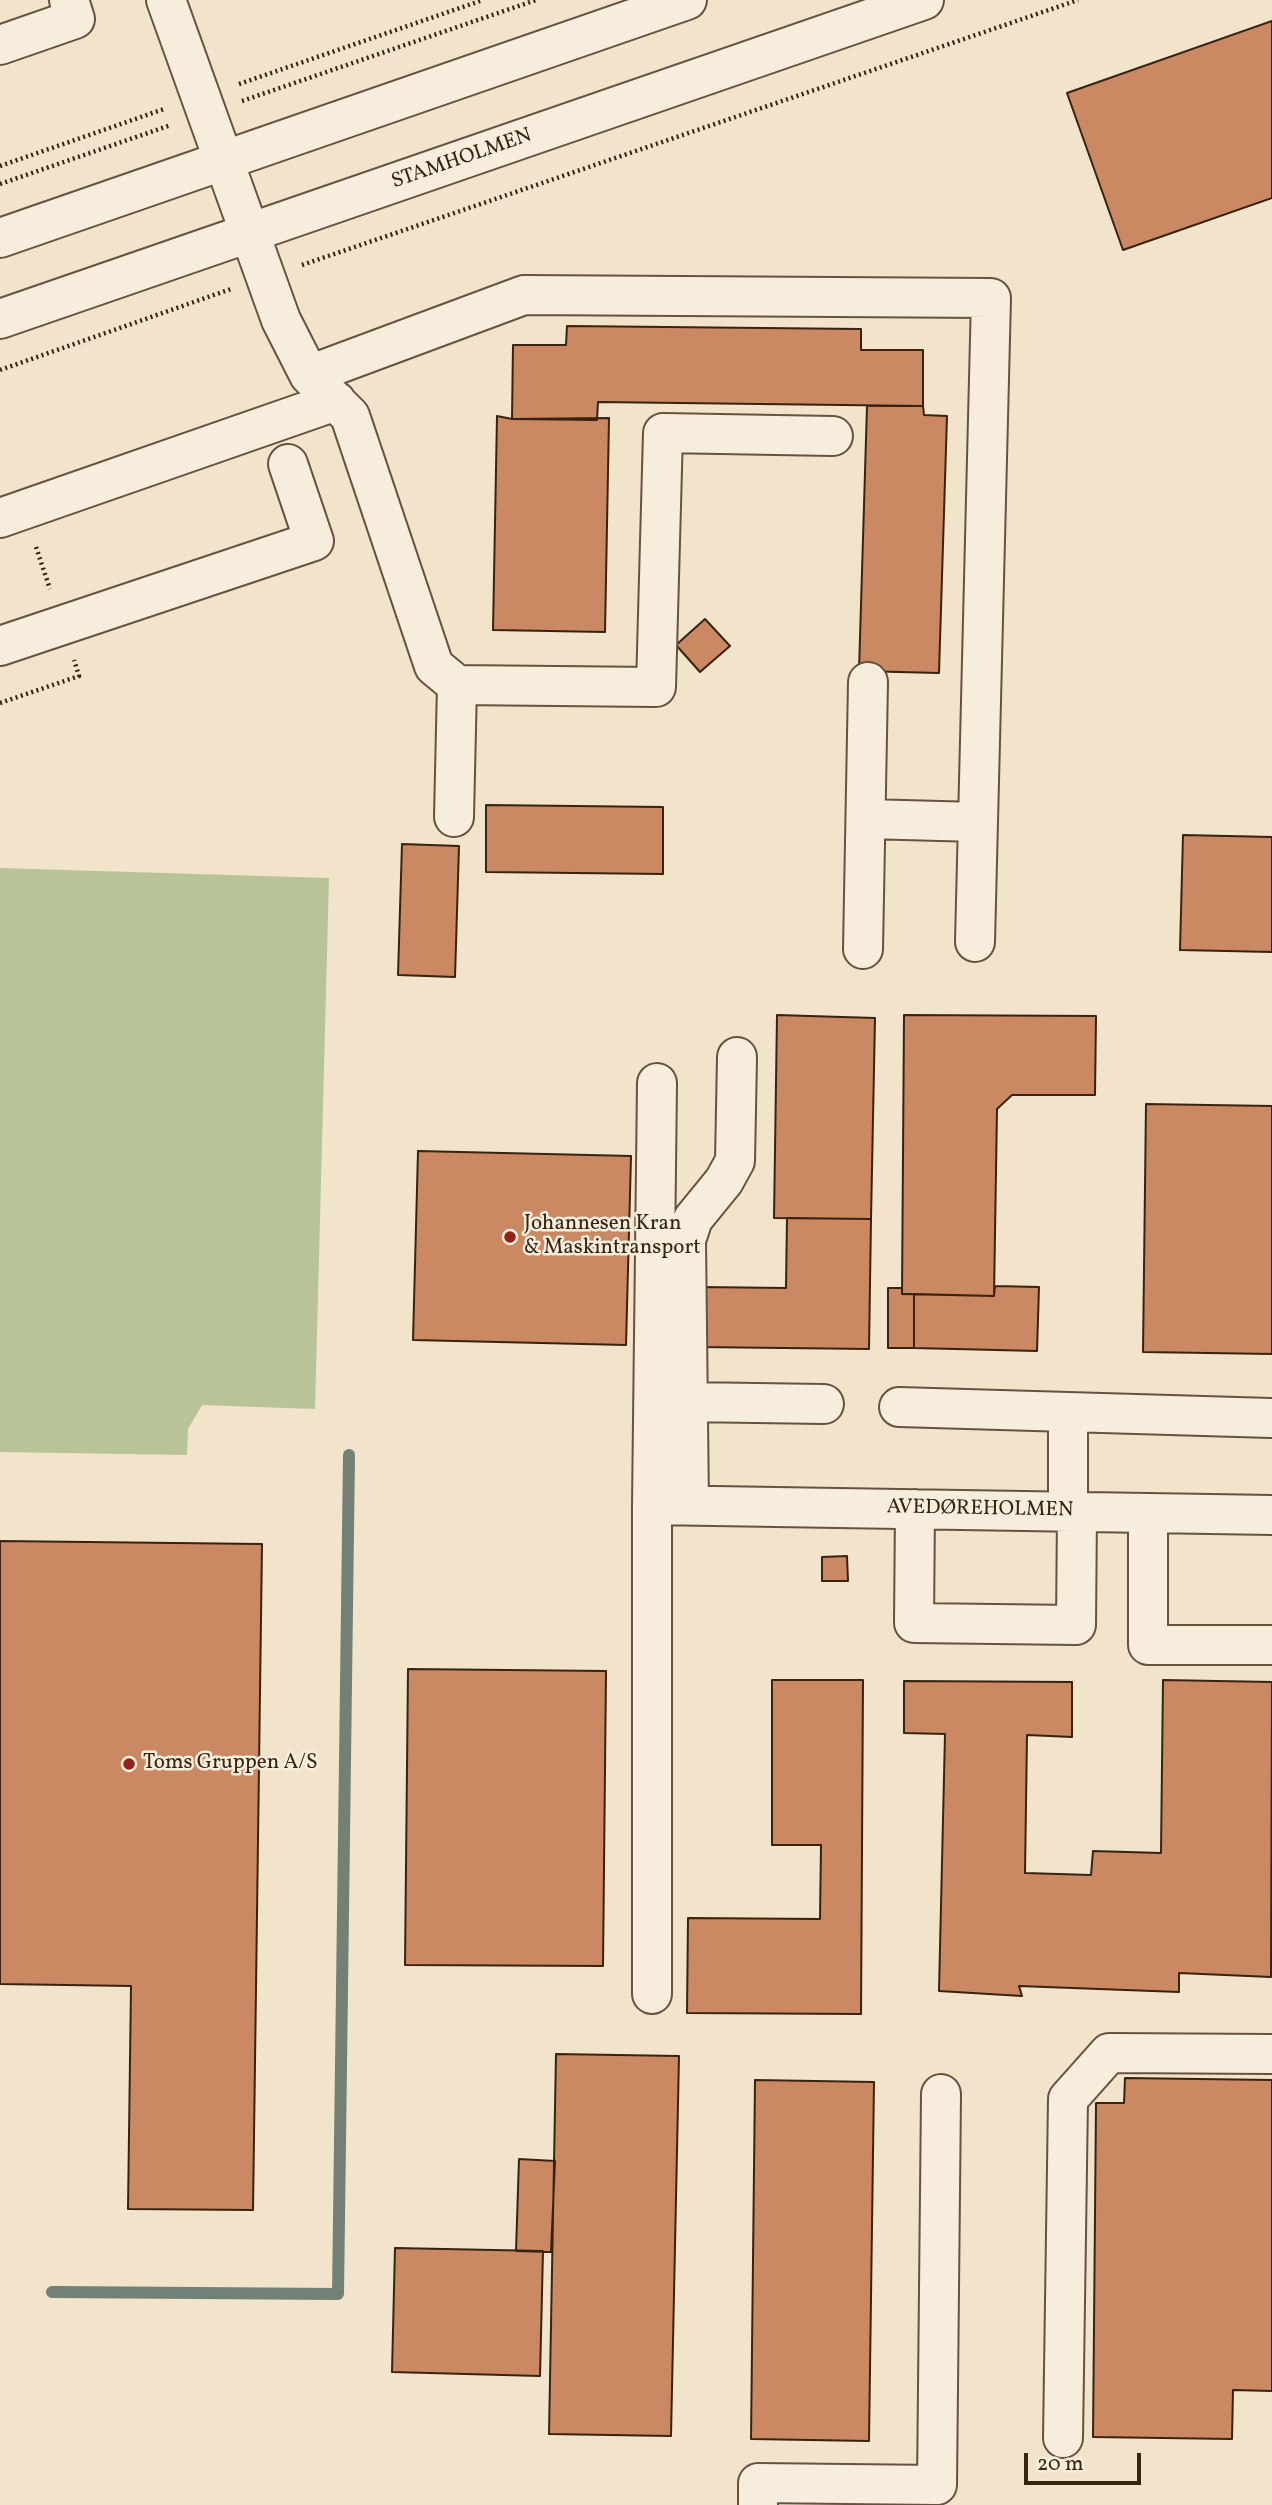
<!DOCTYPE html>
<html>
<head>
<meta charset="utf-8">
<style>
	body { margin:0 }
	#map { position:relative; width:1272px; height:2505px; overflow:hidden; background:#f1e4cb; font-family:Vollkorn,serif }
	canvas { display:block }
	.scale { position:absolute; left:1024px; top:2453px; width:117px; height:32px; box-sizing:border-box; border:4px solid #382210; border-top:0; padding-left:9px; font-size:21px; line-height:24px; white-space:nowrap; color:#382210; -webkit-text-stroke:5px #f6eddd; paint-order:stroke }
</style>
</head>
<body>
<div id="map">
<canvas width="1272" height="2505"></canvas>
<div class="scale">20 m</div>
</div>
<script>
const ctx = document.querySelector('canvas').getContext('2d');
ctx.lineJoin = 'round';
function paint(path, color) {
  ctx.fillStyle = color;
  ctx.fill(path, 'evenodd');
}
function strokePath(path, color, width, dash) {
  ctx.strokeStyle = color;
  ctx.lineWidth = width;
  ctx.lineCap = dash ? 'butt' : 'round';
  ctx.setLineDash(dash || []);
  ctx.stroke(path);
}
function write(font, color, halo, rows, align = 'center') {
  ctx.font = font + ' Vollkorn,serif';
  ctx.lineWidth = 5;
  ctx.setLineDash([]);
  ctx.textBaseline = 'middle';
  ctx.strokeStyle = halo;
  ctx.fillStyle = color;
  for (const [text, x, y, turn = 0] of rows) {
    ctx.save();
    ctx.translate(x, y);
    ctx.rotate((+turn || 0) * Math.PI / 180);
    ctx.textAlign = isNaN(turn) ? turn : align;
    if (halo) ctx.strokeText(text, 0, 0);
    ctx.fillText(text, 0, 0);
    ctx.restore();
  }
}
const green = new Path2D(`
	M0,868L329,878L315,1409L202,1405L188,1429L187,1455L0,1452Z`);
const stream = new Path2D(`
	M52,2292L338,2294L349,1455`);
const building = new Path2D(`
	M1272,21V198L1123,250L1067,93Z
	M567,326L861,329V350H923V406L598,402L597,420L512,419L513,345H566Z
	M867,406H923L924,415L947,416L939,673L859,671Z
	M497,416L512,419L609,418L605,632L493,630Z
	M705,619L730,646L700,672L676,645Z
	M486,805L663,807V874L486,872Z
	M1183,835L1272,837V952L1180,950Z
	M402,844L459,846L455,977L398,975Z
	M777,1015L875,1018L871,1219L774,1218Z
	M904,1015L1096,1016L1095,1095H1012L997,1109L994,1296L902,1294Z
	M1146,1104L1272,1106V1354L1143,1352Z
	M418,1151L631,1156L626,1345L413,1340Z
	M787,1218L871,1219L869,1349L698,1347L700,1287L786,1288Z
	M995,1286L1039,1287L1037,1351L914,1348V1294L994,1296Z
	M888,1288H902V1294H914V1348H888Z
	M0,1541L262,1544L253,2210L128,2209L131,1986L0,1984Z
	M847,1556L848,1581H822V1557Z
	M408,1669L606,1671L603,1966L405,1965Z
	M772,1680H863L861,2014L687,2013L688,1918L820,1919L821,1845H772Z
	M1163,1680L1272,1682L1271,1977L1179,1973V1992L1019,1986L1022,1996L939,1991L945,1734L904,1733V1681L1072,1682V1737L1027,1735L1025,1873L1091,1875L1093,1851L1161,1853Z
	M556,2054L679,2056L671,2436L549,2434Z
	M1125,2078L1272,2080V2391L1233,2390L1232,2439L1093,2437L1096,2103H1124Z
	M755,2080L874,2082L869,2441L751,2439Z
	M519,2159L555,2161L551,2252L516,2251Z
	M395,2248L543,2251L540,2376L392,2372Z`);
const path = new Path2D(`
	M239,84L483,0
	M242,101L536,0
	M0,166L164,109
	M0,184L171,125
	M302,265L1078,0
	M0,370L231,289
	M36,547L50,589
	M0,703L79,676L74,660`);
const minor = new Path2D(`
	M166,0L281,320L309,375L350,416L434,666L457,685L454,817
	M0,45L75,19L69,0
	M0,238L687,0
	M0,319L924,0
	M309,375L524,295L991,298L975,942
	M0,518L336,401
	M0,646L314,541L288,464
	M457,685L656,687L663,433L833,436
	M866,819L978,822
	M863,949L868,682
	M688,1402L824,1404
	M899,1407L1271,1418
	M652,1505L1272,1515
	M689,1505L686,1240L693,1219L724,1181L735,1161L737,1057
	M915,1509L914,1623L1076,1625L1077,1512
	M1068,1512V1412
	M1148,1513V1645H1272
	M652,1994V1505L657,1083
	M1063,2438L1068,2099L1109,2053L1272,2054
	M758,2505V2483L937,2485L941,2094`);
const markers = [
	[510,1237,7,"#8f2418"],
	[129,1764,7,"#8f2418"]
];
const streetNames = [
	["STAMHOLMEN",462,160,-19],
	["AVEDØREHOLMEN",980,1510,1]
];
const poiNames = [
	["Johannesen Kran",524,1225],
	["& Maskintransport",524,1249],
	["Toms Gruppen A/S",143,1764]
];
paint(green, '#b8c498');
strokePath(stream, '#738075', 12);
paint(building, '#cb8963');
strokePath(building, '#382210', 2);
strokePath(minor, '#66523f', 42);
strokePath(path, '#382210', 4.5, [2, 3.5]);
strokePath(minor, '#f6eddd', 38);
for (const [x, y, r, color] of markers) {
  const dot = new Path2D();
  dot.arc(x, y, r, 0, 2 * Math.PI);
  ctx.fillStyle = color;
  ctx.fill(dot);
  strokePath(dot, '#f6eddd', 2.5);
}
write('21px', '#382210', '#f6eddd', streetNames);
write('21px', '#382210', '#f6eddd', poiNames, 'left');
</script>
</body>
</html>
